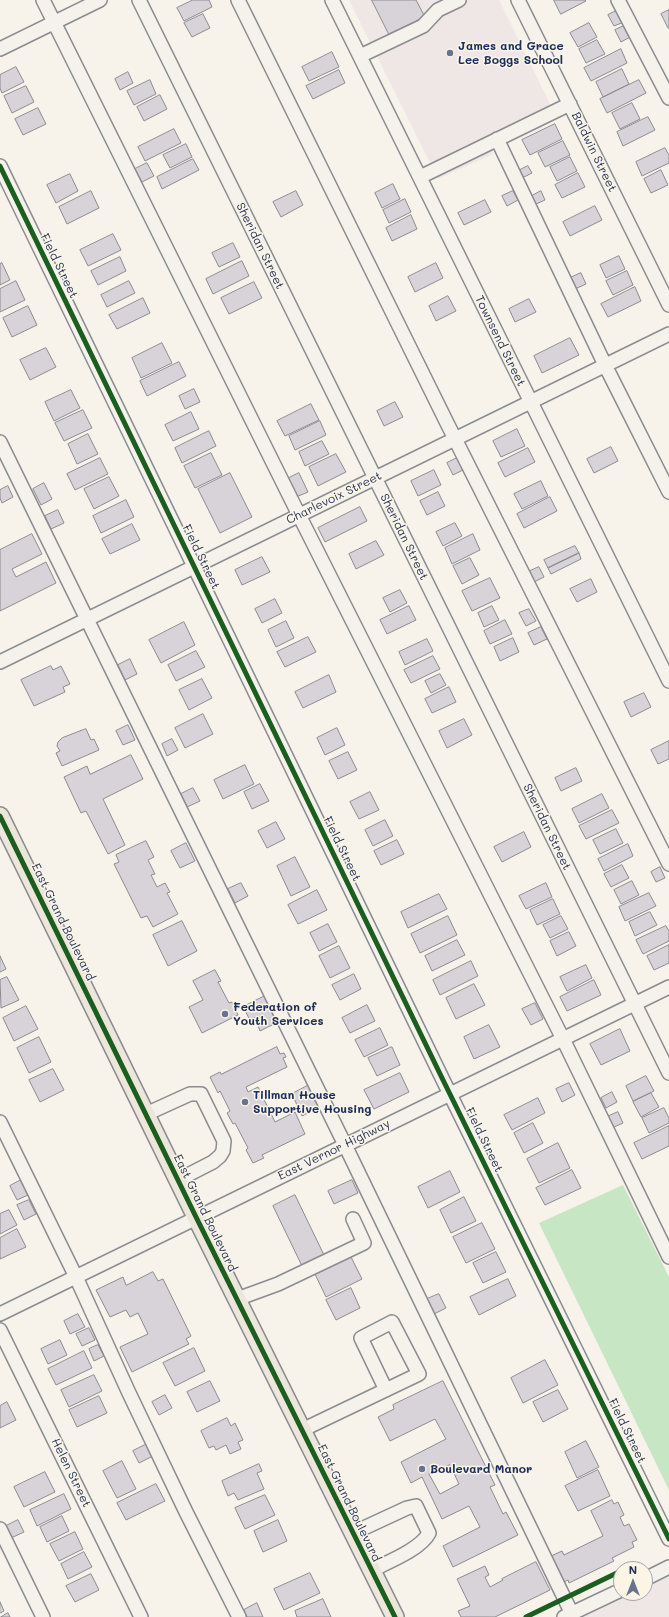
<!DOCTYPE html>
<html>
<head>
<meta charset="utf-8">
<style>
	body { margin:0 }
	#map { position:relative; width:669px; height:1617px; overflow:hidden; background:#f7f3ea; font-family:Mali,sans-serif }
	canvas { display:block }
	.north { position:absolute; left:613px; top:1561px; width:40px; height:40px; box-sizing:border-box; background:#fcf5e5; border:1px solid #a2a6af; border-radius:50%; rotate:0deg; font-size:11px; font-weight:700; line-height:16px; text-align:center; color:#1b2f5e }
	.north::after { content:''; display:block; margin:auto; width:14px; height:18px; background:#68748f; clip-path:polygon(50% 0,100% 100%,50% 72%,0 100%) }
</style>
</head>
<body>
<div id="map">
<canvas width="669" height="1617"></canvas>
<div class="north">N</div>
</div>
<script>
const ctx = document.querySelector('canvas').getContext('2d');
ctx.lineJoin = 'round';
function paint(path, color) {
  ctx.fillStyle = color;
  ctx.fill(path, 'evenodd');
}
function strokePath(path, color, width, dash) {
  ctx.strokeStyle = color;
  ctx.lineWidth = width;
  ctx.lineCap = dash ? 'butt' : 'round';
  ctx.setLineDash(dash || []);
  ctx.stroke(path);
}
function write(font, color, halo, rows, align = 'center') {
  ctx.font = font + ' Mali,sans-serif';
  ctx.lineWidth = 3;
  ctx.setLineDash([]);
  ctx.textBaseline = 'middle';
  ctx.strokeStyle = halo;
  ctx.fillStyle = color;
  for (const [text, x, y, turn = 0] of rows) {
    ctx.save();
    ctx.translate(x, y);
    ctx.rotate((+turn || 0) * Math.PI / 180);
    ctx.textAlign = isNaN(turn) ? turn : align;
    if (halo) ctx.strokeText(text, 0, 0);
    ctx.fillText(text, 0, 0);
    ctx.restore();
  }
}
const built = new Path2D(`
	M349,0H499L551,106L486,139L493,154L438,179Z
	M669,1567V1617H564L621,1593H645V1579Z`);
const green = new Path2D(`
	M623,1185L669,1277V1490L539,1223Z`);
const building = new Path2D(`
	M193,0H209L212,7L184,21L177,8Z
	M372,0H416L425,17L389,34Z
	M554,0H585L586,1L561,14Z
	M618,10L624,22L614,26L608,15Z
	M669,10V28H668L661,14Z
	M203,14L210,28L192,37L184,23Z
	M589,23L597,37L578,47L570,33Z
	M626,25L632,36L621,42L615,30Z
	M597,40L605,54L586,63L579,49Z
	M621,49L627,63L591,81L584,68Z
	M332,52L339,67L309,81L302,67Z
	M16,67L24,82L2,93L0,88V75Z
	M622,69L629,84L603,97L596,82Z
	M339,70L345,83L313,99L306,86Z
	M128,72L133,83L120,90L115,79Z
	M150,80L156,94L134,105L127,91Z
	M639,80L646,93L607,113L600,99Z
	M26,86L34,102L12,113L4,96Z
	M160,95L167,109L144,121L137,107Z
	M632,103L640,119L620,129L612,113Z
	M38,108L46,124L23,135L15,119Z
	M648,117L655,130L623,146L617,132Z
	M555,124L562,139L530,155L522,140Z
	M174,129L181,143L145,161L138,147Z
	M563,141L570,155L545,167L538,153Z
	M186,144L192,157L170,168L163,155Z
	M665,148L669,155V163L642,176L636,162Z
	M570,157L577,171L557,181L550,167Z
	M193,159L199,170L162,189L157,177Z
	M147,163L154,176L142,182L135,169Z
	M528,166L532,173L520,179L516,172Z
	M661,170L668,185L651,193L644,179Z
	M578,173L585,187L562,198L555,185Z
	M70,174L78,191L56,203L47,185Z
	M393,184L400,199L382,208L375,193Z
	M91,191L99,208L67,224L59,207Z
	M296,191L303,205L281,217L273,202Z
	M513,191L518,200L507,206L502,196Z
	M541,191L545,200L534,205L530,197Z
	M405,199L411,212L389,223L383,210Z
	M485,200L491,212L464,225L458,213Z
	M595,206L602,220L570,236L563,222Z
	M411,215L417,229L392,241L386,228Z
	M113,234L121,250L88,266L80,250Z
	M233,243L240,257L219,267L212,253Z
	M619,256L625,269L606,278L600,265Z
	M120,257L126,271L98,285L91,271Z
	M242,261L249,276L213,294L206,279Z
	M2,263L10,280L0,285V264Z
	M436,263L443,278L415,292L408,277Z
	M627,271L633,285L613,295L606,281Z
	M581,273L586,284L575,289L570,278Z
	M16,281L25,300L0,312V289Z
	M129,281L135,293L107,307L101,295Z
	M254,282L262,298L229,314L221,298Z
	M635,287L641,301L608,317L601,304Z
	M448,296L456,311L436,321L429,306Z
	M143,298L150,313L117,329L109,315Z
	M529,299L536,312L515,322L509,309Z
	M28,306L37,325L12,337L3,318Z
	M570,338L579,355L542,373L534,356Z
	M162,343L172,363L141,378L132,358Z
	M46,348L56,367L30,380L20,360Z
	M179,362L186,376L147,396L140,381Z
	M194,389L200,402L185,409L179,396Z
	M71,390L80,408L54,421L45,402Z
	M395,402L403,417L384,426L377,411Z
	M311,404L319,420L285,436L277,421Z
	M83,410L92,428L64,441L55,423Z
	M191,412L199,429L173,441L165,425Z
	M320,421L326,435L295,450L289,436Z
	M517,429L525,446L501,457L493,441Z
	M209,431L216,446L182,463L175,448Z
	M88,434L98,454L77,464L68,444Z
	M322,441L329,454L305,466L299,452Z
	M611,447L618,461L594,473L587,459Z
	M528,448L535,462L505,477L498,463Z
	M211,453L222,475L195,488L184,466Z
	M336,454L346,472L318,486L309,467Z
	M459,457L465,469L453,475L447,463Z
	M100,458L108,474L75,490L67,474Z
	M434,470L441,485L418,496L411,481Z
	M230,473L252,517L220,533L198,489Z
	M299,473L308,492L296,497L287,479Z
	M109,477L119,496L94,509L84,489Z
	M541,481L548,496L522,509L514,494Z
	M44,483L52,499L41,505L33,489Z
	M8,486L13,497L2,503L0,498V490Z
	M438,492L445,506L427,515L420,501Z
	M550,497L557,511L524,528L517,514Z
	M126,500L134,517L101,533L93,516Z
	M360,507L367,521L325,542L318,528Z
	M58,510L64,523L51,529L45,516Z
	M455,523L462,536L443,546L436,532Z
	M132,524L140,540L110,554L102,539Z
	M32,534L42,554L12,569L16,577L46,562L56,583L0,611V550Z
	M473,534L480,550L452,564L445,548Z
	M376,541L384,555L356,569L349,554Z
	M575,546L579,553L548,568L544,560Z
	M579,553L581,559L551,574L548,568Z
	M262,557L270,572L242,585L235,570Z
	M470,558L479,575L462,584L453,566Z
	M539,567L544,577L534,582L528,572Z
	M490,578L500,598L472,611L462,591Z
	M591,579L597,592L577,602L570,589Z
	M400,590L407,603L390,612L383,598Z
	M275,599L282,613L262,623L255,609Z
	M409,606L416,620L387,634L380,620Z
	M492,606L499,620L484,627L478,613Z
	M529,609L536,621L526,626L519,613Z
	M505,620L512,634L490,644L484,631Z
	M286,621L294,638L276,647L268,630Z
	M184,622L195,645L161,663L149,640Z
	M541,627L547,639L534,645L528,633Z
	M308,637L316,652L285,667L277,652Z
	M513,638L519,652L500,661L494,647Z
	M427,639L433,651L405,665L399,652Z
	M196,651L205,667L176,681L168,665Z
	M433,656L440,669L411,683L404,670Z
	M130,659L137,674L125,680L118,665Z
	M51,666L53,670L61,666L70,684L63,687L65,692L34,706L21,680Z
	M440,674L446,685L431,693L425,681Z
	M329,675L336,692L303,708L295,692Z
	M202,679L212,698L189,710L179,690Z
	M449,687L456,702L432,713L425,699Z
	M644,693L651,707L631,717L624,702Z
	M203,714L213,734L185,748L175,728Z
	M464,719L472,735L447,748L439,731Z
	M128,725L135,740L123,745L116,731Z
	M337,728L345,745L325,755L317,738Z
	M86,729L91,740L94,739L99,750L62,766L56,753L60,751L57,746L58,742L62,738Z
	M172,739L178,750L167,756L162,744Z
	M669,741V759L658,764L651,750Z
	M348,752L357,770L338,779L329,761Z
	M131,755L143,779L103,799L125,845L108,854L86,811L81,813L64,777L87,766L90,774Z
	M245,765L254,784L223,799L214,780Z
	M576,768L582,781L561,791L555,778Z
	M260,784L269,801L252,809L244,792Z
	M193,788L200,801L187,807L181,794Z
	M370,792L379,810L359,819L350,802Z
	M602,794L609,808L579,823L572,809Z
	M612,810L619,823L586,839L579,826Z
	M385,820L393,836L373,846L365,830Z
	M276,822L285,839L267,848L258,831Z
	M616,829L623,843L600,854L593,840Z
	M524,832L531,847L502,862L494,847Z
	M397,840L404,854L381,865L374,851Z
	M146,841L154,857L148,860L155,874L151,875L157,887L165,883L170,892L167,893L178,914L153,927L147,916L141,918L114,864L119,862L116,855Z
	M186,843L195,861L180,868L171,851Z
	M628,844L633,856L604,871L598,859Z
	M295,857L310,887L291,896L277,866Z
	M622,865L629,878L611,887L604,874Z
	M660,867L665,878L656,882L651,872Z
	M632,881L639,895L621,904L614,890Z
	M241,883L248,896L235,903L228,889Z
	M546,883L552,897L526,909L519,896Z
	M317,890L327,910L298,924L288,905Z
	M649,893L656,906L625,921L619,907Z
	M439,894L447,909L408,928L401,912Z
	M553,899L560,914L537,925L530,910Z
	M650,912L657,925L635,936L629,922Z
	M448,916L457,935L420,953L411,934Z
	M561,916L568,929L550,938L543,925Z
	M182,921L197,951L168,966L153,935Z
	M328,924L337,942L319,951L310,933Z
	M666,926L669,931V941L643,954L636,940Z
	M569,932L576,946L557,956L550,941Z
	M457,940L465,955L432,971L425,956Z
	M669,945V963L654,970L647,956Z
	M339,946L350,968L330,978L319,956Z
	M0,956L6,969L0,972Z
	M471,961L478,976L440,995L433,980Z
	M586,965L592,978L567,991L560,977Z
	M215,970L221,981L218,982L229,1003L232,1002L238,1015L202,1033L189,1007L203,1000L193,981Z
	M354,974L361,989L340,1000L332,985Z
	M7,977L19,1000L1,1008L0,980Z
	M594,980L601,995L567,1011L560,997Z
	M474,984L485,1005L456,1019L446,998Z
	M265,996L278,1022L260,1031L257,1023L260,1021L258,1016L250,1020L243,1007Z
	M535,1003L543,1019L531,1025L522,1009Z
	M367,1005L375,1021L350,1033L342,1018Z
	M26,1006L38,1029L14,1041L3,1018Z
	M489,1025L500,1047L474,1059L464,1037Z
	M380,1028L388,1045L364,1057L355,1040Z
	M620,1029L630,1051L601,1065L590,1044Z
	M39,1037L51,1062L29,1073L17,1048Z
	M277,1047L280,1054L284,1053L286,1057L283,1058L287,1067L246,1087L248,1092L258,1087L275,1122L295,1112L305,1134L262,1155L264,1158L253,1163L246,1150L248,1148L235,1123L233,1124L227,1113L230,1111L220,1091L218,1093L210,1077L220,1072L221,1074Z
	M392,1047L400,1065L377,1076L368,1058Z
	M53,1069L64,1090L40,1102L29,1080Z
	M400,1073L409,1092L374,1109L364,1090Z
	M646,1076L654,1091L633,1101L626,1086Z
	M569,1083L575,1095L562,1102L556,1089Z
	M309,1085L320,1107L302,1116L292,1094Z
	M612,1092L617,1102L606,1108L601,1098Z
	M651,1093L659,1107L641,1117L633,1102Z
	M538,1098L545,1113L512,1130L504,1115Z
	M664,1108L669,1118V1123L649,1133L642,1118Z
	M618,1112L623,1123L612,1128L607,1117Z
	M533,1123L543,1143L524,1153L514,1133Z
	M669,1126V1146L642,1159L634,1143Z
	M558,1143L570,1168L539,1183L527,1159Z
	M572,1170L581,1188L545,1205L536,1188Z
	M450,1171L460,1192L428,1208L418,1187Z
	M21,1180L28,1195L17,1200L10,1186Z
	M352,1180L358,1193L334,1204L328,1191Z
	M295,1195L324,1255L302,1266L273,1206Z
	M464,1197L476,1221L451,1233L440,1210Z
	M29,1200L36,1214L24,1220L17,1205Z
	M9,1210L17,1225L0,1234V1214Z
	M482,1223L495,1249L466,1263L453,1237Z
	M17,1229L26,1247L0,1259V1238Z
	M496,1252L506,1272L483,1283L473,1263Z
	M350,1255L362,1279L326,1297L314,1272Z
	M153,1272L158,1281L163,1279L191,1336L186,1339L189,1344L132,1372L120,1347L148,1334L138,1313L130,1317L126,1310L110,1317L96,1290L123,1277L126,1285Z
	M508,1279L516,1296L479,1315L470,1297Z
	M351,1288L360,1308L336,1320L326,1300Z
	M439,1294L446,1308L434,1314L427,1299Z
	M78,1314L85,1327L70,1334L64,1321Z
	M89,1328L95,1340L82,1346L76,1334Z
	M60,1340L67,1355L48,1364L41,1349Z
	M98,1345L104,1356L94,1361L89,1349Z
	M194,1348L205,1371L175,1386L163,1363Z
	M84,1351L92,1368L56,1385L48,1369Z
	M545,1360L558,1385L523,1403L511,1378Z
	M94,1375L102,1391L69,1407L61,1390Z
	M210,1381L220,1401L197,1412L187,1392Z
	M443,1381L495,1485L490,1487L503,1514L506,1512L518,1535L453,1567L443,1546L480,1527L469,1506L442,1519L422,1477L411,1483L401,1462L446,1439L435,1419L390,1441L378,1417L394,1409L393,1405ZM450,1465L459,1484L440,1494L429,1474Z
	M558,1390L568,1409L543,1422L533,1402Z
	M165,1395L172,1408L159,1415L152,1402Z
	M99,1396L107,1413L77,1427L69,1410Z
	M7,1402L16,1420L0,1428V1406Z
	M227,1418L231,1426L235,1423L243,1440L238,1442L241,1449L230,1454L226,1445L216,1450L214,1446L209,1448L201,1431Z
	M586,1441L599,1467L577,1478L565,1452Z
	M147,1444L153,1456L139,1463L133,1451Z
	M122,1461L136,1489L117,1498L103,1471Z
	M259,1464L262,1471L257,1473L264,1489L238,1500L234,1493L228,1496L222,1481Z
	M598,1470L610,1496L578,1511L565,1486Z
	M45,1472L55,1492L24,1507L14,1487Z
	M156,1484L165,1501L126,1520L117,1503Z
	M64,1494L71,1509L37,1526L30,1510Z
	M265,1495L275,1515L245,1529L235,1508Z
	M612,1500L614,1504L618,1502L624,1515L620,1517L624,1526L629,1524L637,1540L632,1542L634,1547L612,1558L614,1561L569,1583L568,1580L562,1583L549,1557L562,1551L564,1555L603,1536L591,1511Z
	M62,1516L69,1531L47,1542L40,1527Z
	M18,1520L24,1532L11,1538L6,1526Z
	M278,1520L287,1541L263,1552L254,1531Z
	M75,1532L83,1549L59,1561L50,1544Z
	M84,1552L92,1567L68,1579L61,1564Z
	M536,1562L550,1590L495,1617H461L458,1611L470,1606L457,1579L485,1566L489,1575L485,1577L490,1587L503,1580L502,1579Z
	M310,1573L320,1593L284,1610L274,1589Z
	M91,1574L99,1590L75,1602L66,1586Z
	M323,1599L331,1617H297L295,1611Z
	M0,1602L4,1611L0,1613Z
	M257,1603L263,1617H247L244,1610Z
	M8,1613L10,1617H1Z`);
const minor = new Path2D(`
	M43,0L299,515L563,1039L669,1257
	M139,0L669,1073
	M238,0L448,425L669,864
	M332,0L669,681
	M518,0L669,305
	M618,0L669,98
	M0,49L100,0
	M360,56L423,26L438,10L459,0
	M497,139L605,365L669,492
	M0,166L443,1080L669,1539
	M420,177L570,104
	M0,442L345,1145L572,1614
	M0,662L669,334
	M146,1114L190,1094H201L224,1141L223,1151L220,1156L213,1162L178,1180
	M0,1122L76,1277L129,1393L186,1512L239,1617
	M237,1299L278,1284L364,1243L353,1219
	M0,1314L669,987
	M0,1330L141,1617
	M302,1430L419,1374L392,1322L361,1338L386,1390
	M0,1529L43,1617
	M353,1533L407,1508L416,1506L429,1533C421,1549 388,1562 372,1570
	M645,1579L669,1567
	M564,1617L621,1590`);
const major = new Path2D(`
	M0,816L196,1217L395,1617`);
const cycleway = new Path2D(`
	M0,166L443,1080L669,1539
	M0,816L196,1217L395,1617
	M526,1617L621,1571`);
const markers = [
	[450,53,4,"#68748f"],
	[225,1014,4,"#68748f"],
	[245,1102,4,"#68748f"],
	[422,1469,4,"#68748f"]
];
const poiNames = [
	["James and Grace",458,46],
	["Lee Boggs School",458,60],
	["Federation of",233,1007],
	["Youth Services",233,1021],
	["Tillman House",253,1095],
	["Supportive Housing",253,1109],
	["Boulevard Manor",430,1469]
];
const streetNames = [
	["Baldwin Street",594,152,64],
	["Sheridan Street",260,246,64],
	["Field Street",59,266,64],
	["Townsend Street",500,341,64],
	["Charlevoix Street",334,498,-26],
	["Sheridan Street",404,537,64],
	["Field Street",201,557,64],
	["Sheridan Street",547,827,64],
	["Field Street",342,849,64],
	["East Grand Boulevard",63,922,64],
	["Field Street",484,1140,64],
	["East Vernor Highway",334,1150,-26],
	["East Grand Boulevard",205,1213,64],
	["Field Street",627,1431,64],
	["Helen Street",71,1473,64],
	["East Grand Boulevard",349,1503,64]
];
paint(built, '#eee7e6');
paint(green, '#c6e6c4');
paint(building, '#d7d3d8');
strokePath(building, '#8a8c91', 1);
strokePath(minor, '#8a8c91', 16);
strokePath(major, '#8a8c91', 20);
strokePath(minor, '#f5f2ec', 13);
strokePath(major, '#ece7da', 17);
strokePath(cycleway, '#1b5e20', 5);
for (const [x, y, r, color] of markers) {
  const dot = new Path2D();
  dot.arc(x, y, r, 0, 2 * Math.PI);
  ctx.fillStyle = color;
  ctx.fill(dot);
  strokePath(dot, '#fcf5e5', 1.5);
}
write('bold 12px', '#1b2f5e', '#fcf5e5', poiNames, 'left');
write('12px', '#1b2f5e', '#fcf5e5', streetNames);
</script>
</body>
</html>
